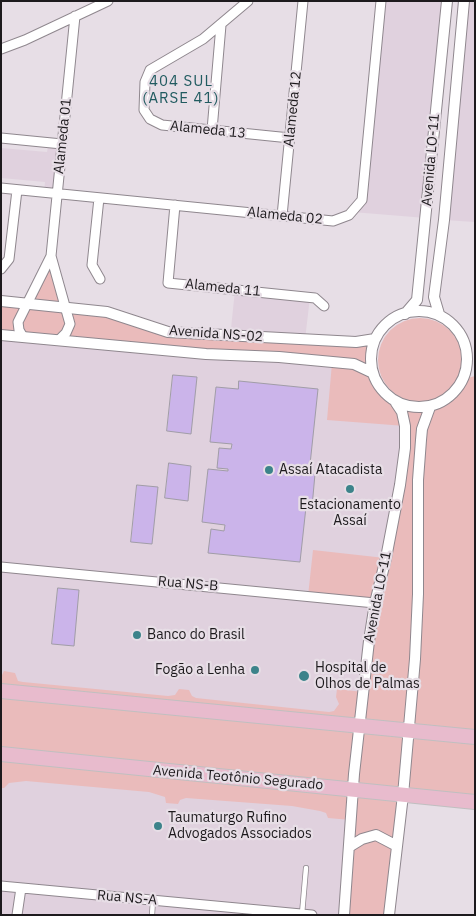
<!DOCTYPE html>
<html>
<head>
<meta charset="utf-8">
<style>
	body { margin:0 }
	#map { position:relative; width:476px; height:916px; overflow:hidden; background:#e7dee6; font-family:"IBM Plex Sans",sans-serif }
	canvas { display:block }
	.frame { position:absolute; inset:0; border:2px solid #1d1a1d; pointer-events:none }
</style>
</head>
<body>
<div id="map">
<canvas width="476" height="916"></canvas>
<div class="frame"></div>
</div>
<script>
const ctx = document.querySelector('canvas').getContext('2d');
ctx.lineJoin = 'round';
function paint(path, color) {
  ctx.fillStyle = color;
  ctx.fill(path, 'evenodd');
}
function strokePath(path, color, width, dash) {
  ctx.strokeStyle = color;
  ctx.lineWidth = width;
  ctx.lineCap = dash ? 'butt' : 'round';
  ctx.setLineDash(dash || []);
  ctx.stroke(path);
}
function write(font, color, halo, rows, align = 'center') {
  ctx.font = font + ' "IBM Plex Sans",sans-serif';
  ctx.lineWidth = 4.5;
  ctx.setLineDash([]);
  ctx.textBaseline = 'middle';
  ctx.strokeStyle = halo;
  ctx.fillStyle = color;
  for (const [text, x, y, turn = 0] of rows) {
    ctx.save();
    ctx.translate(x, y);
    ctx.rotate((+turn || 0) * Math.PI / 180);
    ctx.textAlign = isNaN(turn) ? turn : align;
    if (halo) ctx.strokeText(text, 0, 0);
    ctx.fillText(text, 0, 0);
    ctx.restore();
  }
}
const built = new Path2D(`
	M381,1H447L426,218L352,212L362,200Z
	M464,1H475V222L444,220Z
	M49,142L62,144L57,194L44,193L45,182L1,178V148L47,152Z
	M235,290L310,297L305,340L230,338Z
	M1,335L279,357L371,372L382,390L396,403L405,426L359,726L1,690Z
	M1,754L353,789L344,915H1Z`);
const green = new Path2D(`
	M51,256L67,308L107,312L168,332L375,339L371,372L382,390L396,403L415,407H430L446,399L464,379L475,376V802L404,795L389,915H344L351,820L328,818L326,813L320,811L292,806L186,798L180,800L178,804L166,803L165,797L149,792L26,781L9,783L4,788H1V677L4,671L15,673L18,681L23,682L168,696L175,695L179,689L189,690L192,696L196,698L329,712L334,711L339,704L336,697L337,689L363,692L374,603L308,596L313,550L385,558L405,426L327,420L332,363L1,335V301L27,304Z
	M378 360a42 42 0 1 1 84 0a42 42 0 1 1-84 0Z`);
const building = new Path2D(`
	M173,375L197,377L191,434L167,431Z
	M239,381L318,389L309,474H315L312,507H306L300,562L208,553L211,529L224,531L225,525L202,522L208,469L228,471V469L217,468L219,448L231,449L232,444L210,442L216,387L238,389Z
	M169,463L191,466L188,501L165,498Z
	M137,485L158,487L152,544L131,542Z
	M58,588L79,590L74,646L52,644Z`);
const service = new Path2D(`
	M302,914L306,868
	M152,915L153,900`);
const minor = new Path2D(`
	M248,1L203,39L150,70L145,82L144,110L150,119L162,125L290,138
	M1,49L25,40L108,1
	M212,130L221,25
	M1,138L62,144
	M1,188L333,221L349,215L362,200L381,1
	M99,198L92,265L100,279
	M175,205L168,283L315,298L324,306
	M282,216L303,1
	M51,256L70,324L66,333L59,340
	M1,269L9,259L17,190
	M23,337L19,330L18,322L51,256L75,16
	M1,567L375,603
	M1,886L312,915
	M17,915L21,888`);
const tertiary = new Path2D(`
	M1,301L107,312L168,332L356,342L375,339
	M371 359a48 48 0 1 1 96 0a48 48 0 1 1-96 0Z
	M405,314L417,300L447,1
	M439,314L434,297L444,220L464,1
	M1,335L206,354L279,357L354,364L371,372
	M349,847L362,839L376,835L397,846
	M344,915L354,774L369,641L375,603L386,558L400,485L405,448V426L402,412L396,403
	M389,915L403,795L415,659L418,594V480L421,440L422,429L430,407`);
const primary = new Path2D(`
	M1,691L475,737
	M1,754L475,802`);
const markers = [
	[269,470,5,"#3c838a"],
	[350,489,5,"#3c838a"],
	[137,635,5,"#3c838a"],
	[255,670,5,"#3c838a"],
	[304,676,6,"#3c838a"],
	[158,826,5,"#3c838a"]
];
const streetNames = [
	["Alameda 12",293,109,-84],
	["Alameda 13",208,130,6],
	["Alameda 01",63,136,-84],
	["Avenida LO-11",431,160,-85],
	["Alameda 02",285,216,6],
	["Alameda 11",223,288,6],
	["Avenida NS-02",216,334,4],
	["Rua NS-B",188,584,5],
	["Avenida LO-11",378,597,-79],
	["Avenida Teotônio Segurado",238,778,5],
	["Rua NS-A",127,898,5]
];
const poiNames = [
	["Assaí Atacadista",279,470],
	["Estacionamento",350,505,"center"],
	["Assaí",350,521,"center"],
	["Banco do Brasil",147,635],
	["Hospital de",315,668],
	["Olhos de Palmas",315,684],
	["Fogão a Lenha",245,670,"right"],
	["Taumaturgo Rufino",168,818],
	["Advogados Associados",168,834]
];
const neighbourhoodNames = [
	["404 SUL",181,82],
	["(ARSE 41)",181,99]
];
paint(built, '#e0d1de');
paint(green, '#eabbbb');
paint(building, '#cbb4ea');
strokePath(building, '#a19da7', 1);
strokePath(service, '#8f878e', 6);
strokePath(minor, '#8f878e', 11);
strokePath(tertiary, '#8f878e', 12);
strokePath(primary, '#c0bfc0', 16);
strokePath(service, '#fff', 4.5);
strokePath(minor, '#fff', 9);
strokePath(tertiary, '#fff', 10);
strokePath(primary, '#e8bbcd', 14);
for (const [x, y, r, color] of markers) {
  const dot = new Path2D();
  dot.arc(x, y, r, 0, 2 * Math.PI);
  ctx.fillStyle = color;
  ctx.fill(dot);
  strokePath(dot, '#e7dee6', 2);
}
write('14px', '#1d1a1d', '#e7dee6', streetNames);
write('14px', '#1d1a1d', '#e7dee6', poiNames, 'left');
ctx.letterSpacing = '1px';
write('15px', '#215b60', '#e7dee6', neighbourhoodNames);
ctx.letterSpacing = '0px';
</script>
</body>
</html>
